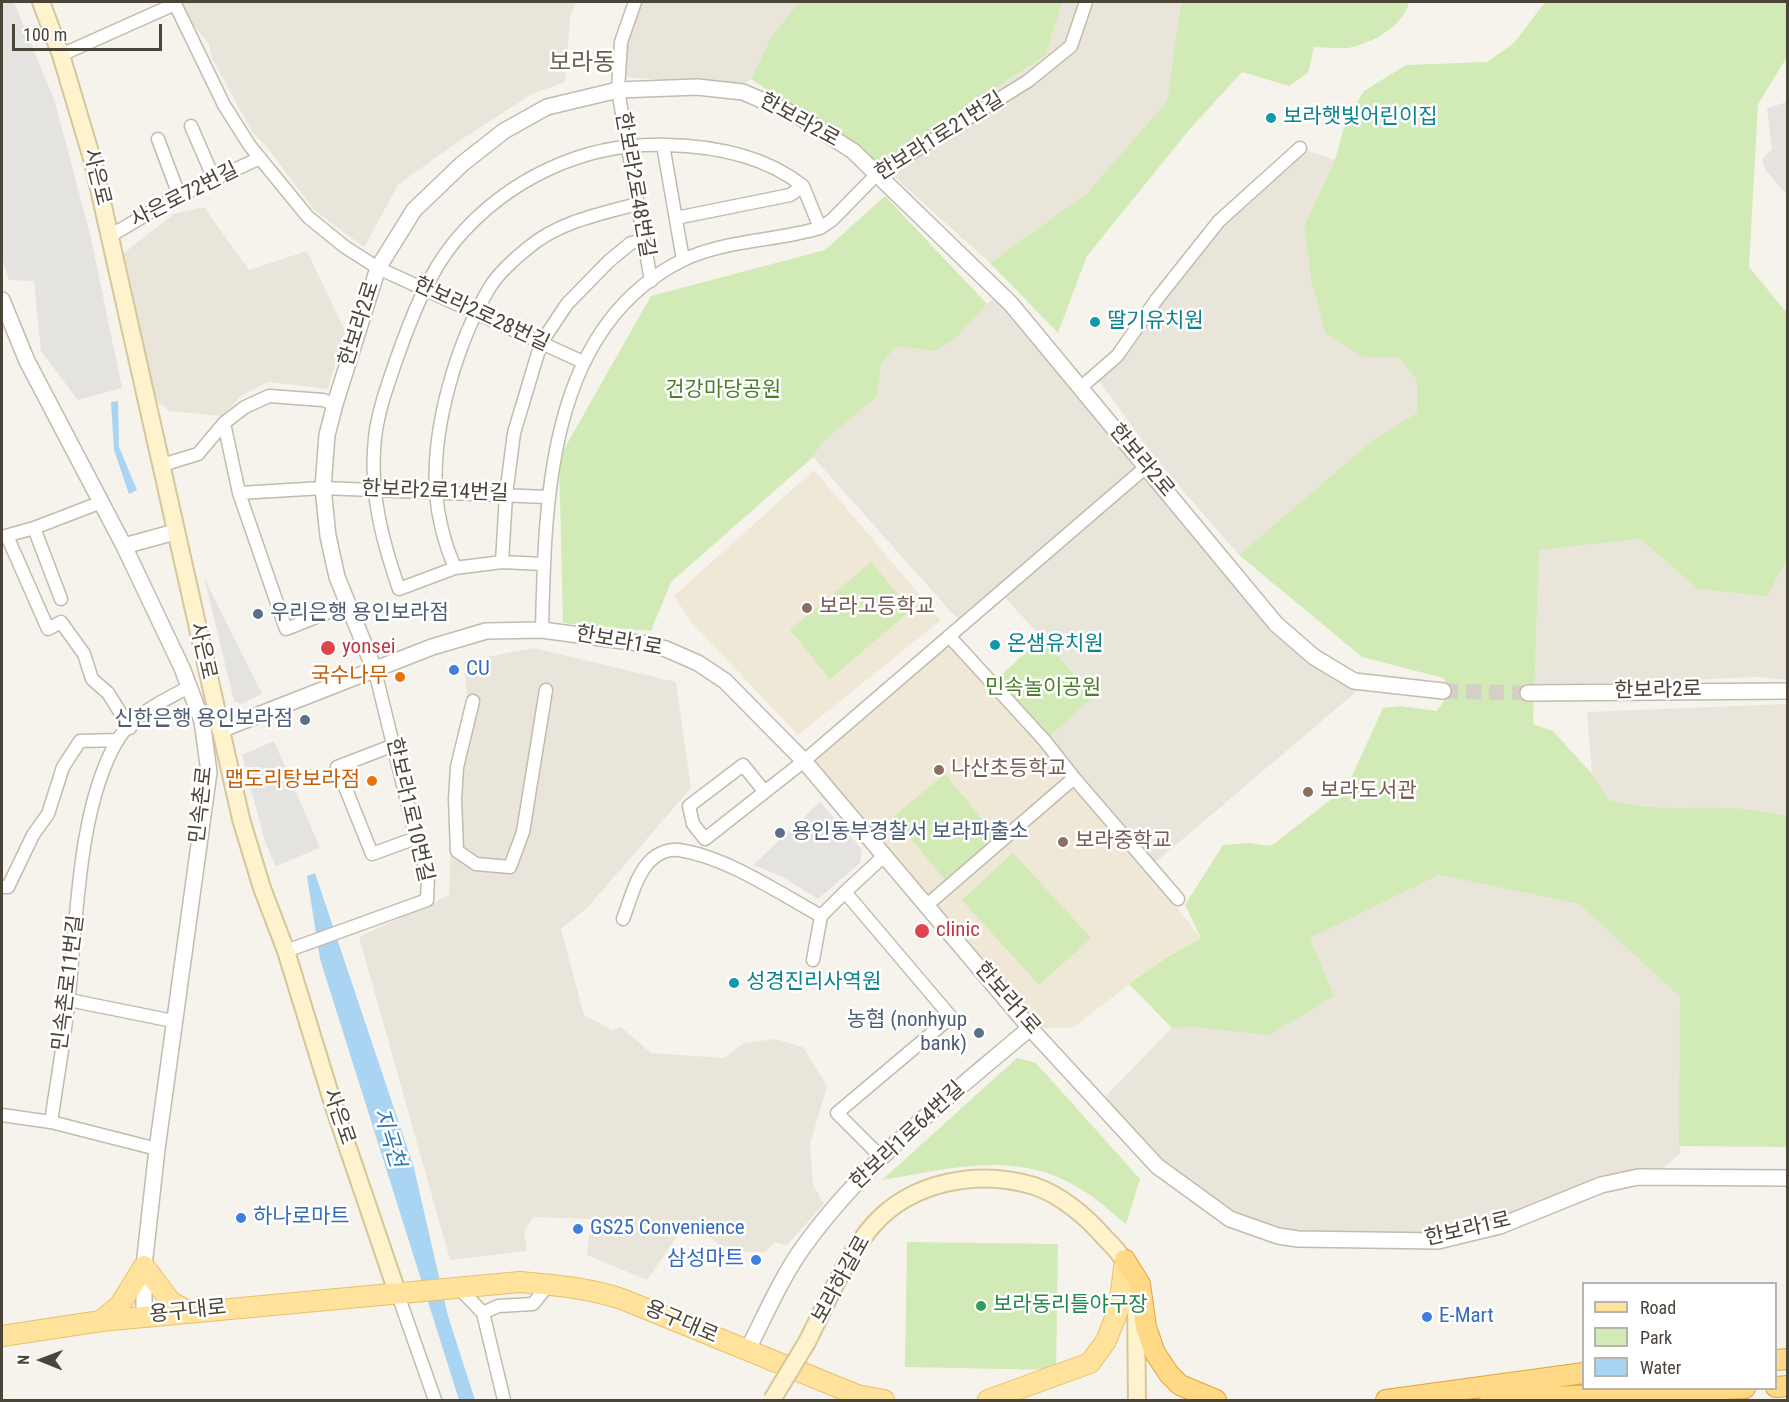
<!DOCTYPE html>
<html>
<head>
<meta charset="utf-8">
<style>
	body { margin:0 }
	#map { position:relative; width:1789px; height:1402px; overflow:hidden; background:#f6f3ec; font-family:"Roboto Condensed",sans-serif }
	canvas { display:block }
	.frame { position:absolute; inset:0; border:3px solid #4b4439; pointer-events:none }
	.legend { position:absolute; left:1582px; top:1282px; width:195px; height:108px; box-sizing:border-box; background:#fff; border:2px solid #b7b4b0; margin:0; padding:8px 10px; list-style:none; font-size:18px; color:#4b4439 }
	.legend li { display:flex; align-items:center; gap:12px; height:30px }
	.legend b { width:30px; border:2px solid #b7b4b0 }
	.north { position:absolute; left:12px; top:1330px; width:60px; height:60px; -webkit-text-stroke:4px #fff; paint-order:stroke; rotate:271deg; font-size:16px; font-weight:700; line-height:24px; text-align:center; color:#4b4439 }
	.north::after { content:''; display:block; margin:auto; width:21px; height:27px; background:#4b4439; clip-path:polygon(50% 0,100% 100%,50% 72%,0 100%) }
	.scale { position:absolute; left:12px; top:24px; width:150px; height:27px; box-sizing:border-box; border:3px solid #4b4439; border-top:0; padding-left:8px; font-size:18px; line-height:21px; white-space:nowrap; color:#4b4439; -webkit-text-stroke:4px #fff; paint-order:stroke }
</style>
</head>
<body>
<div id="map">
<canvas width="1789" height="1402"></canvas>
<div class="frame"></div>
<ul class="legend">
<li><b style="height:8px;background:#ffe39c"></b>Road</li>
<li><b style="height:16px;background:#d2eab5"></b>Park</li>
<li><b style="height:16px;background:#a9d4f2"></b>Water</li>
</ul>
<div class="north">N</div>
<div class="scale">100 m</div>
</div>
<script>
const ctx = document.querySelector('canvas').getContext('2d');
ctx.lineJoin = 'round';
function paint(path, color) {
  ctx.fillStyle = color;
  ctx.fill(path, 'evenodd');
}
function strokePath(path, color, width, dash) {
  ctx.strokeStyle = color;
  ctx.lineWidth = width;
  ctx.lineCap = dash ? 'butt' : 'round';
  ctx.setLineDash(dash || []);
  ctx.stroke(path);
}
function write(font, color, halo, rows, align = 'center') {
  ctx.font = font + ' "Roboto Condensed","Noto Sans KR",sans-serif';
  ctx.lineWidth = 5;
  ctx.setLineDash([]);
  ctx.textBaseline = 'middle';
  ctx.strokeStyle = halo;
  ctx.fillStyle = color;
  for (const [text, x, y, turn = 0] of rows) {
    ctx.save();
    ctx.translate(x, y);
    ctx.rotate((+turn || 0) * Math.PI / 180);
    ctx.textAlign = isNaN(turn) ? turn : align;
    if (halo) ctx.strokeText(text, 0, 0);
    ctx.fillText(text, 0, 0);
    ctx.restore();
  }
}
const residential = new Path2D(`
	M179,2H577L570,16L565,82L532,94L456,143L398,185L364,247L314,210L267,147L252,132L212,58L209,44L186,16Z
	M635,2H799L770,39L751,79L741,85L619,77Z
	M1063,2H1181L1167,101L1086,194L990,263L880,164L1045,56Z
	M1300,148L1335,160L1304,226L1311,280L1325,333L1363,357L1400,358L1417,381V414L1373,440L1239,555L1155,458L1095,375L1219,221Z
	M204,207L249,270L307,251L345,331L328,389L268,382L242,395L222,416L169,411L155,400L124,253L174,214Z
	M1001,294L1276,624L1354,681L1357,691L1150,867L1045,741L1094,695L999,591L964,623L952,613L813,457L822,443L876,396L881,365L896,346L934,351L954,340L987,304Z
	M1640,539L1698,589L1785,562L1787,559V680L1758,677L1534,686L1539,550Z
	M534,648L676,682L691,788L588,907L561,929L584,1015L612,1030L621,1027L651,1053L724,1058L744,1043L775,1039L803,1047L827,1086L810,1144L813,1185L824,1204L787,1245L775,1242L765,1252H747L719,1245L689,1219L647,1280L587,1255L591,1219L533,1217L524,1232L527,1251L450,1260L359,937L449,895L453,782L470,726L464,661Z
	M1787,704V815L1729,808L1673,810L1633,807L1609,800L1592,774L1587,712Z
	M1439,875L1579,904L1680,997V1154L1654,1175L1438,1241H1334L1230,1219L1157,1166L1100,1102L1172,1028L1195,1027L1334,996L1310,938Z`);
const industrial = new Path2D(`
	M1787,102H1788L1787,195L1766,171L1762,160L1772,149L1767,108Z`);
const education = new Path2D(`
	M814,470L941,620L798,735L692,623L674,596Z
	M949,636L1045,741L1201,938L1163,959L1072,1028H1030L804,761Z`);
const green = new Path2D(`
	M799,2H1063L1045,56L880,164L751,79L770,39Z
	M1181,2H1409C1404,25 1374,42 1352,47C1341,50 1326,47 1314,47L1308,73L1289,86L1242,72L1189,130L1087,256L1058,333L990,263L1086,194L1167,101Z
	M1545,2H1787V57L1758,104L1749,267L1787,313V559L1767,596L1698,589L1640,539L1539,550L1533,724L1553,731L1592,774L1609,800C1649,811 1686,807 1726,808C1747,808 1768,813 1787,815V1147L1679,1146L1680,997L1579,904L1439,875L1310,938L1334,996L1269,1035L1195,1027L1172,1028L1129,984L1164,959L1201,938L1185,905L1223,845L1248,843L1271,846L1347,787L1383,708L1400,706L1437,711L1451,690L1443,678L1362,657L1239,555L1373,440L1417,413V381L1400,358L1363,357L1325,333L1311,280L1304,226L1335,160L1346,120L1364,91L1406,65L1487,62L1514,43Z
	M885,196L987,304L954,340L934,351L896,346L881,365L877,396L822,443L813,457L671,582L651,631L563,623L559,458L651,296L825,250Z
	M871,562L911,610L830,679L790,630Z
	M1042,638L1094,696L1045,741L992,683Z
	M945,774L997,838L946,881L893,817Z
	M1013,853L1091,938L1039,985L962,900Z
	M1017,1058L1036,1063L1140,1179L1126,1224C1113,1214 1101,1202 1087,1193C1020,1148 956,1168 882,1180Z
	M907,1242L1058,1244L1056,1370L905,1367Z`);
const parking = new Path2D(`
	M2,2H14L55,102L91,238L122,388L78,400L41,351L34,281L9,280L2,259Z
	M204,577L262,694L241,704L234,701Z
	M274,741L320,848L276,866L265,842L242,755Z
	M820,802L862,849L860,863L818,899L783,877L753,865Z`);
const water = new Path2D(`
	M118,401L119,447L137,490L129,494L114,450L111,402Z
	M315,873L414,1168L448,1316L475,1400H459L320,959L307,876Z`);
const tertiaryTunnel = new Path2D(`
	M1443,691L1528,693`);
const minor = new Path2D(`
	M174,2L224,105L250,146L308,217L345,247L378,268L583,362
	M635,2L621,42L618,90L651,281
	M61,55L175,4
	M191,126L214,179
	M158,139L179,195
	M663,145L683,260
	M803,186L820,228
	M110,236L174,198L260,158
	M644,240L631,243L609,261L567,304L541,343L514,433L506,495L502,562L455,568L399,589C382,540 369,491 375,438C378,410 389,381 398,355C412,316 428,274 455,241C507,179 585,142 666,145C715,146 764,155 803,186L790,195L676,218
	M1080,388L1117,356L1157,299L1219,221L1300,148
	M224,423L239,493L286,629L347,605
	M162,465L198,454L224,423L245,407L269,396L323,400L335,404
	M239,493L323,488L548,497
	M34,528L61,599
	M7,536L48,629L61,622L84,654L92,679L108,693L130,728
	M2,537L34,528L99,503
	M502,562L543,564
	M455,568C445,545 438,518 436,493C432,427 456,344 490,287C498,274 515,258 528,248C558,222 600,214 637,204
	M542,630C545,500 547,327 683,260C725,240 776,241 820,228L832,220L876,175L1028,81L1071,46L1086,2
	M949,636L1045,741L1074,778
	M473,701L457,767L455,799L457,851L476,864L510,867L523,832L546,690
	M394,745L337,767L372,854L416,838
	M764,791L743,765L689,806L693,824L705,839L804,761L1146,467
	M2,887H8L33,835L48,814L63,767L80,741L118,740
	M927,905L1074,778L1178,899
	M623,919C630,901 636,875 650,861C658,853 669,849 679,850C727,857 779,893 821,916
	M286,951L427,900L428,876L416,838L375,671
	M813,960L821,916L845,892
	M69,1000L173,1021
	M2,1115L51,1122
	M157,1149L51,1122C57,1080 65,1037 69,995C77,918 78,808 117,741C133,714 163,701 189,687
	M880,1156L837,1113L951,1017L845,892L885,855
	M459,1288L483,1313
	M397,1292L435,1400
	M483,1313L504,1400
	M483,1313L498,1306L533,1304L549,1284`);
const tertiary = new Path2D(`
	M2,300L27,361L124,546L182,668L202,721L209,772L157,1149L144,1266V1317
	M124,546L175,532
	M375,671L337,577L328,536L323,488L327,435L335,404L378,268L414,210L462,164L504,131L547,107L618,90L697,87L743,92L798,116L853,151L1011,304L1276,624L1314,657L1354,681L1443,691
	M1528,693L1788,691
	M220,730L432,647L486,631L542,630L646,644L666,649L698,663L725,681L804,761L1030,1028L1157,1166L1230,1219L1278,1236L1298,1239L1438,1241L1500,1226L1601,1185L1638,1177L1788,1178
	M747,1351C765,1316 781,1278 804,1246C866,1160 950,1096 1030,1028`);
const secondary = new Path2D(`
	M41,2L61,55L93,162L241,819L262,888L286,951L334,1107L397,1292
	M1136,1302L1137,1400
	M807,1342C826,1305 846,1255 874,1224C913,1181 979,1169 1034,1186C1059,1194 1086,1216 1103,1236C1114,1247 1124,1257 1130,1272`);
const primary = new Path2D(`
	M101,1321L120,1305L144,1266L171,1302L190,1312
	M2,1336L101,1321L520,1282C555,1285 588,1288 622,1299L857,1395L884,1400
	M988,1400L1090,1363L1106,1341L1119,1308L1125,1260`);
const trunk = new Path2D(`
	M1125,1260L1140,1284L1146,1327L1155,1353L1169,1374L1180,1385L1216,1400
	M1776,1360L1788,1359
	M1776,1387L1788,1386
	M1386,1400L1584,1373
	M1490,1400L1745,1388`);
const secondaryBridge = new Path2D(`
	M772,1400L807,1342`);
const markers = [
	[1271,118,6,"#0f9aa8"],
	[1095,322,6,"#0f9aa8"],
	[807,608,6,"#8d6e63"],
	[258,614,6,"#5c6f8a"],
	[995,645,6,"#0f9aa8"],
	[328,648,8,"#e0444e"],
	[454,670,6,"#3f7fe0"],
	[400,677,6,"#e8710a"],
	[305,720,6,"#5c6f8a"],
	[939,770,6,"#8d6e63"],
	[372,781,6,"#e8710a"],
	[1308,792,6,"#8d6e63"],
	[780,833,6,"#5c6f8a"],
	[1063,842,6,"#8d6e63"],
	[922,931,8,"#e0444e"],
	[734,983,6,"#0f9aa8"],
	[979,1033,6,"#5c6f8a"],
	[241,1218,6,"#3f7fe0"],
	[578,1229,6,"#3f7fe0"],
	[756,1260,6,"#3f7fe0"],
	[981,1306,6,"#2e9e5b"],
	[1427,1317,6,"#3f7fe0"]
];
const cultureNames = [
	["보라햇빛어린이집",1283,118],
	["딸기유치원",1107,322],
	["온샘유치원",1007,645],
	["성경진리사역원",746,983]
];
const streetNames = [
	["한보라2로",799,121,29],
	["한보라1로21번길",940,137,-32],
	["사은로",96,177,76],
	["한보라2로48번길",634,185,80],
	["사은로72번길",185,196,-27],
	["한보라2로28번길",481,315,25],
	["한보라2로",360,324,-72],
	["한보라2로",1141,461,50],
	["한보라2로14번길",435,492,2],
	["한보라1로",619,642,10],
	["사은로",202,651,77],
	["한보라2로",1658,691,-1],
	["민속촌로",202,805,-84],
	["한보라1로10번길",409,810,77],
	["민속촌로11번길",69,983,-83],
	["한보라1로",1007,999,49],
	["사은로",338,1117,71],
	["한보라1로64번길",908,1136,-43],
	["한보라1로",1468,1230,-13],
	["보라하갈로",842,1280,-61],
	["용구대로",188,1312,-6],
	["용구대로",681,1323,23]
];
const parkNames = [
	["건강마당공원",723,391],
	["민속놀이공원",1043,689]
];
const educationNames = [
	["보라고등학교",819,608],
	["나산초등학교",951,770],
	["보라도서관",1320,792],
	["보라중학교",1075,842]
];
const serviceNames = [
	["우리은행 용인보라점",270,614],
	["신한은행 용인보라점",293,720,"right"],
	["용인동부경찰서 보라파출소",792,833],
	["농협 (nonhyup",967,1021,"right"],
	["bank)",967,1045,"right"]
];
const healthNames = [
	["yonsei",342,648],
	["clinic",936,931]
];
const shopNames = [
	["CU",466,670],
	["하나로마트",253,1218],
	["GS25 Convenience",590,1229],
	["삼성마트",744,1260,"right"],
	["E-Mart",1439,1317]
];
const foodNames = [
	["국수나무",388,677],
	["맵도리탕보라점",360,781]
];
const leisureNames = [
	["보라동리틀야구장",993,1306]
];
const waterNames = [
	["지곡천",388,1138,73]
];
const quarterNames = [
	["보라동",582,64]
];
paint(residential, '#eae5da');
paint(industrial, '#e6e2dd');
paint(education, '#efe8d6');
paint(green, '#d2eab5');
paint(parking, '#e5e3e0');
paint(water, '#a9d4f2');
strokePath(tertiaryTunnel, '#d4d0c8', 15, [15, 8]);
strokePath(minor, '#c2bbae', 15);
strokePath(tertiary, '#c2bbae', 18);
strokePath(secondary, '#d6c79b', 20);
strokePath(primary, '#e6c16a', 22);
strokePath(trunk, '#e0a43c', 22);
strokePath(minor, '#fff', 12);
strokePath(tertiary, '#fff', 15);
strokePath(secondary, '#fff3cd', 16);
strokePath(primary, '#ffe39c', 20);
strokePath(trunk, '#ffd985', 20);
strokePath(secondaryBridge, '#d6c79b', 20, []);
strokePath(secondaryBridge, '#fff3cd', 16);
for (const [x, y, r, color] of markers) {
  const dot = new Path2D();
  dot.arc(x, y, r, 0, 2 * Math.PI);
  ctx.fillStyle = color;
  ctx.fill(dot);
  strokePath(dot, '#fff', 2);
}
write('21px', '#0d838f', '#fff', cultureNames, 'left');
write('21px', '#4b4439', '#fff', streetNames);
write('21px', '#4a7f2a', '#fff', parkNames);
write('21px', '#785e54', '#fff', educationNames, 'left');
write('21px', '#4e5e75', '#fff', serviceNames, 'left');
write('21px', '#be3a42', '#fff', healthNames, 'left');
write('21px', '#366cbe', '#fff', shopNames, 'left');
write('21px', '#c56008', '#fff', foodNames, 'right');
write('21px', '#27864d', '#fff', leisureNames, 'left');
write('italic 22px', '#2e7ab2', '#fff', waterNames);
write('24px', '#6e6250', '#fff', quarterNames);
</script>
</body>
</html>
